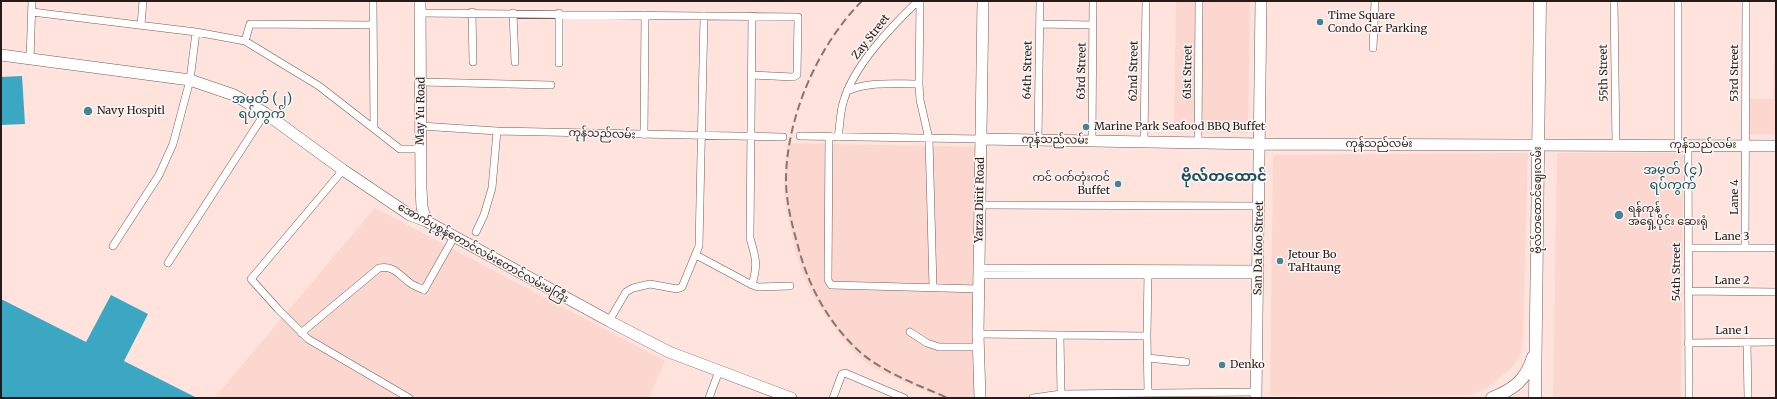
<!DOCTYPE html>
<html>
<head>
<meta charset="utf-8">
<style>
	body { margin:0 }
	#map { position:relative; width:1777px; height:399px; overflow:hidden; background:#ffe3dc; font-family:Merriweather,serif }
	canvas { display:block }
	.frame { position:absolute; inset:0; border:2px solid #251b19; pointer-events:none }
</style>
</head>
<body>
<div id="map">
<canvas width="1777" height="399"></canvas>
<div class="frame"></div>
</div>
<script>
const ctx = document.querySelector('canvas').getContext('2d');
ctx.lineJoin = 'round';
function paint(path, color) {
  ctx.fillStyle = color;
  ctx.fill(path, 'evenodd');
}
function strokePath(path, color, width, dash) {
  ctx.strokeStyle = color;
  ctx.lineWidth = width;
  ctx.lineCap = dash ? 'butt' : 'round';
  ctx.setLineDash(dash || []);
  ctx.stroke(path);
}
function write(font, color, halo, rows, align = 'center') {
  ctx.font = font + ' Merriweather,"Noto Sans Myanmar",serif';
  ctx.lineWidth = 3;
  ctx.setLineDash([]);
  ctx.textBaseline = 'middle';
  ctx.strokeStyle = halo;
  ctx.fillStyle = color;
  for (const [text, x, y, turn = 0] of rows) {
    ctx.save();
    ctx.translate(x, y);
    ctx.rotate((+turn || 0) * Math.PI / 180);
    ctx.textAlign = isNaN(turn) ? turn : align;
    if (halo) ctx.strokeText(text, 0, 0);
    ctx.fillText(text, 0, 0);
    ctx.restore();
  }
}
const built = new Path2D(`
	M1176,1H1250L1248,133L1174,132Z
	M1775,15L1776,135L1749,134L1750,99H1773Z
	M787,143L976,147L975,398H941L875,369L858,356L841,337L816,301L805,280L797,258L785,202L784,184Z
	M1528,153L1523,339L1521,353L1513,367L1487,388L1471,395L1270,396L1273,155Z
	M1557,153H1683L1681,398H1553Z
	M375,208L665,361L649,398H214Z`);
const water = new Path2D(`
	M22,76L25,124L1,125V77Z
	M111,295L148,314L124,361L197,398H1V299L86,342Z`);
const street = new Path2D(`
	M373,1L374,128
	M920,1L919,84L920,100L929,139L933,287
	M1614,1L1616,145
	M32,12L196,32L245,41L319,86L400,149H420
	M472,12L473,62
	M420,13L798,17L797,75L793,77L752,75
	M513,13L515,62
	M1040,24L1093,25
	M141,25L143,1
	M245,41L250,24L373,25
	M1373,48L1375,1
	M30,59L32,1
	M559,63V13
	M421,82L551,85
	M847,91C869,81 895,84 919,84
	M421,126L497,131L783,137
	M644,135L645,15
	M800,136L981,139
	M829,136L828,280L831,285L979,289
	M838,137C840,126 840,113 843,103C853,66 891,27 918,1
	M1038,140L1040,1
	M1092,141L1093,1
	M1144,142L1146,1
	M1198,143L1199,1
	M1678,145V1
	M1688,145L1689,398
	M343,170L251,279L278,309L308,339L409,398
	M980,205L1259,206
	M476,232L484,215L492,188L497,131
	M113,246L159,175L173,144L190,80L196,32
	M1688,248H1776
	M1745,248L1746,1
	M696,255L752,285L758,287L790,286
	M168,263L265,113
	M979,268L1258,269
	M979,275H1258
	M752,285C758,265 756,258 750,238L752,16
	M1688,291L1776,292
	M609,321L626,292L633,288L650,284L677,289L682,287L699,246L704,16
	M910,332L927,343L939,347H978
	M301,333L379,268C394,265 399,275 410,283C414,286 420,288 424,290L454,237
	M978,334L1147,336L1148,271
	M1060,336L1061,394
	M1147,336L1148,393
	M1747,342L1748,398
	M1688,343L1776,342
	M1148,358L1186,362
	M709,398L719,371
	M833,398L842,374L845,373L904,398
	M1033,398L1061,394L1256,392`);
const secondary = new Path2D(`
	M420,1L421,189L422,207L426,221
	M1,55L190,80L234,95L265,113L343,170L410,215L426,221L609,321L669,352L791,398
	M981,139L1260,144L1776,146
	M980,398L978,334L983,1
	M1256,398L1261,1`);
const primary = new Path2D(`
	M1492,398C1514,389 1526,380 1533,357
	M1535,398L1540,1`);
const rail = new Path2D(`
	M862,1C817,46 785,120 786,184C787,205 792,225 798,246C808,286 829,324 860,352C884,373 918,385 948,398`);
const markers = [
	[1320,22,4,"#438497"],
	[88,111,5,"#438497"],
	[1086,127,4,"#438497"],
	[1118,184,4,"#438497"],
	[1619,215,5,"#438497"],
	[1280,261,4,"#438497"],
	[1222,365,4,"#438497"]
];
const poiNames = [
	["Time Square",1328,16],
	["Condo Car Parking",1328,29],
	["Navy Hospitl",97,111],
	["Marine Park Seafood BBQ Buffet",1094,127],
	["ကင် ဝက်တုံးကင်",1110,178,"right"],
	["Buffet",1110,191,"right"],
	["ရန်ကုန်",1628,209],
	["အရှေ့ပိုင်း ဆေးရုံ",1628,222],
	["Jetour Bo",1288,255],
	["TaHtaung",1288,268],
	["Denko",1230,365]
];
const streetNames = [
	["Zay Street",871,37,-52],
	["64th Street",1028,70,-89],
	["63rd Street",1082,71,-89],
	["62nd Street",1134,71,-89],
	["61st Street",1188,72,-89],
	["55th Street",1604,73,-91],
	["53rd Street",1735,73,-90],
	["May Yu Road",421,111,-89],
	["ကုန်သည်လမ်း",602,134,2],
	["ကုန်သည်လမ်း",1055,140,1],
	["ကုန်သည်လမ်း",1379,144],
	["ကုန်သည်လမ်း",1703,145],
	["Lane 4",1735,197,-90],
	["Yarza Dirit Road",980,200,-89],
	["ဗိုလ်တထောင်ဈေးလမ်း",1538,200,-90],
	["Lane 3",1732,237],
	["San Da Koo Street",1259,248,-89],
	["အောက်ပုစွန်တောင်လမ်းတောင်လမ်းမကြီး",483,253,29],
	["54th Street",1677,272,-90],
	["Lane 2",1732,281],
	["Lane 1",1732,331]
];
const quarterNames = [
	["အမှတ် (၂)",262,99],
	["ရပ်ကွက်",262,114],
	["အမှတ် (၄)",1673,170],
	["ရပ်ကွက်",1673,185]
];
const districtNames = [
	["ဗိုလ်တထောင်",1224,177]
];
paint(built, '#fcd7cf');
paint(water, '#3ca7c3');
strokePath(street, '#735c56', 8);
strokePath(secondary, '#735c56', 12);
strokePath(primary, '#735c56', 13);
strokePath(street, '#fff', 7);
strokePath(secondary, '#fff', 11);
strokePath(primary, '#fff', 12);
strokePath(rail, '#877571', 2, [8, 4]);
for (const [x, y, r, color] of markers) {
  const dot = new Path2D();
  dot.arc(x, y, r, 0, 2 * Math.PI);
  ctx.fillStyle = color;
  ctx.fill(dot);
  strokePath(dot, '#fcf6f4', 1.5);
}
write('11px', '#251b19', '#fcf6f4', poiNames, 'left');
write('11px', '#251b19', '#fcf6f4', streetNames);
write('13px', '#1c515f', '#fcf6f4', quarterNames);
write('bold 15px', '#1c515f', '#fcf6f4', districtNames);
</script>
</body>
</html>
